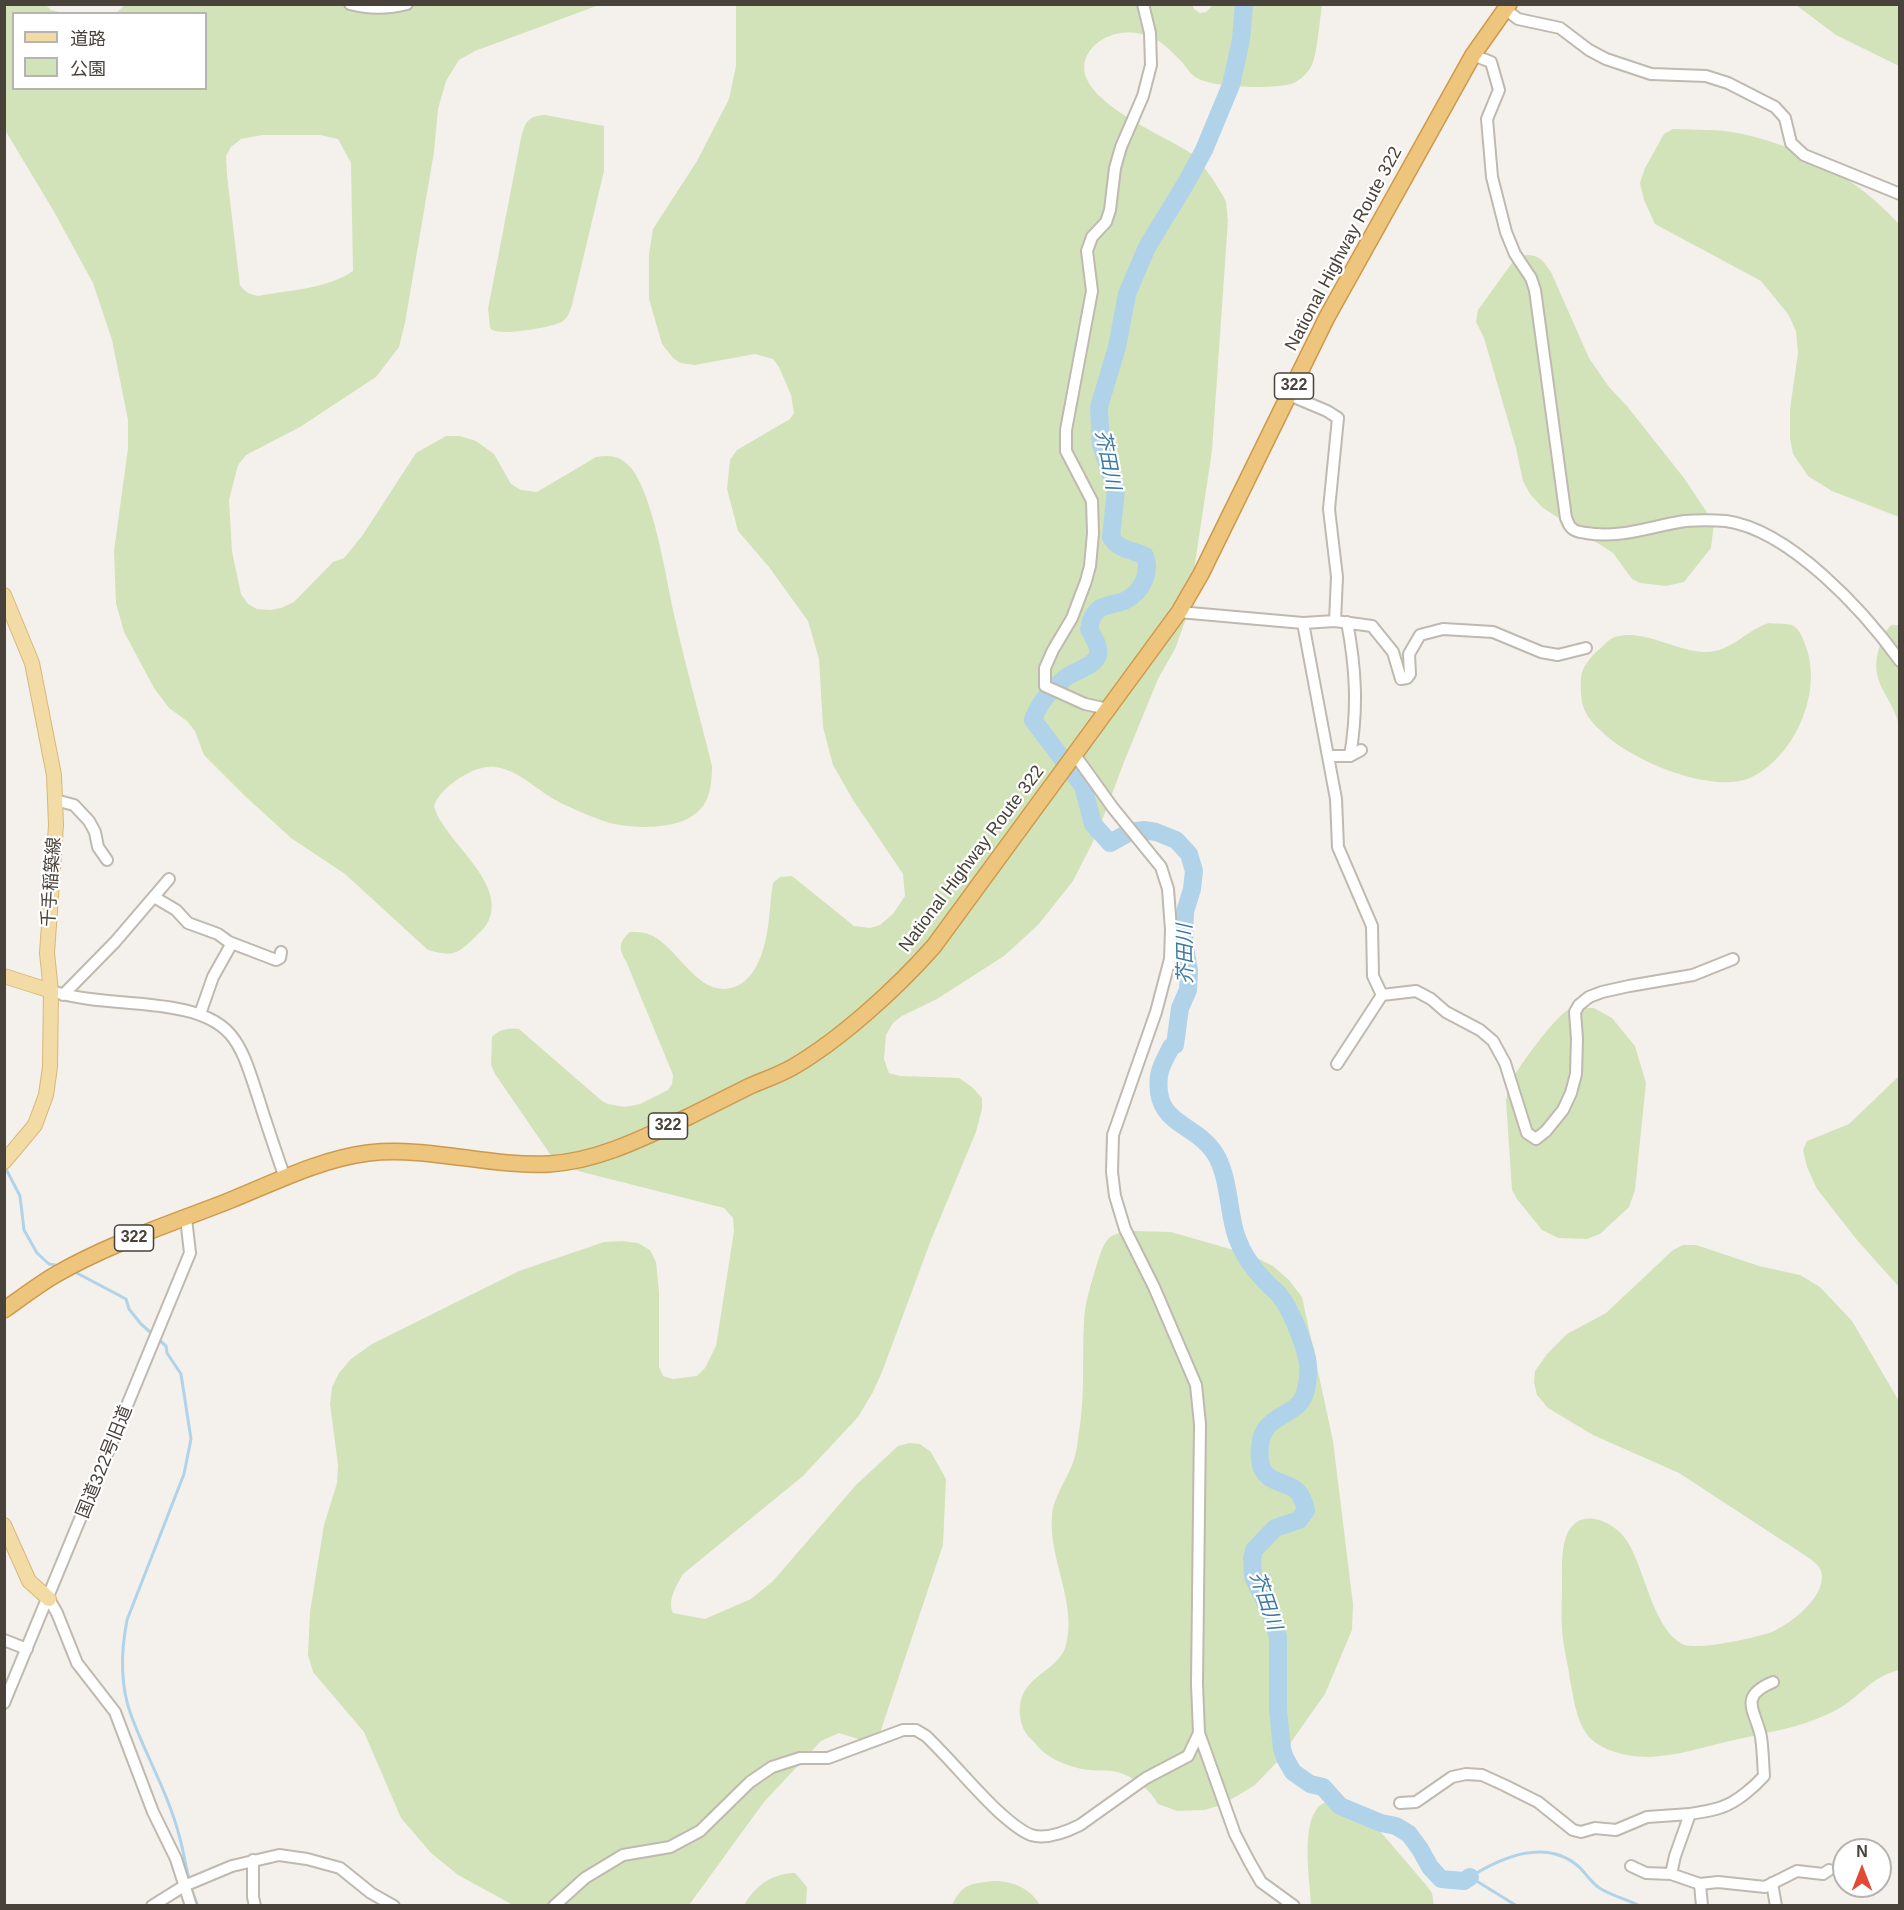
<!DOCTYPE html>
<html>
<head>
<meta charset="utf-8">
<style>
	body { margin:0 }
	#map { position:relative; width:1904px; height:1910px; overflow:hidden; background:#f4f1ec; font-family:Arial,"Noto Sans JP",sans-serif }
	canvas { display:block }
	.frame { position:absolute; inset:0; border:6px solid #48423a; pointer-events:none }
	.legend { position:absolute; left:12px; top:12px; width:195px; height:78px; box-sizing:border-box; background:#fff; border:2px solid #b6b3b0; margin:0; padding:8px 10px; list-style:none; font-size:18px; color:#48423a }
	.legend li { display:flex; align-items:center; gap:12px; height:30px }
	.legend b { width:30px; border:2px solid #b6b3b0 }
	.north { position:absolute; left:1832px; top:1838px; width:60px; height:60px; box-sizing:border-box; background:#fff; border:2px solid #b6b3b0; border-radius:50%; rotate:0deg; font-size:16px; font-weight:700; line-height:24px; text-align:center; color:#48423a }
	.north::after { content:''; display:block; margin:auto; width:21px; height:27px; background:#e24a35; clip-path:polygon(50% 0,100% 100%,50% 72%,0 100%) }
</style>
</head>
<body>
<div id="map">
<canvas width="1904" height="1910"></canvas>
<div class="frame"></div>
<ul class="legend">
<li><b style="height:8px;background:#f3dba6"></b>道路</li>
<li><b style="height:16px;background:#d2e3ba"></b>公園</li>
</ul>
<div class="north">N</div>
</div>
<script>
const ctx = document.querySelector('canvas').getContext('2d');
ctx.lineJoin = 'round';
function paint(path, color) {
  ctx.fillStyle = color;
  ctx.fill(path, 'evenodd');
}
function strokePath(path, color, width, dash) {
  ctx.strokeStyle = color;
  ctx.lineWidth = width;
  ctx.lineCap = dash ? 'butt' : 'round';
  ctx.setLineDash(dash || []);
  ctx.stroke(path);
}
function write(font, color, halo, rows, align = 'center') {
  ctx.font = font + ' Arial,"Noto Sans JP",sans-serif';
  ctx.lineWidth = 4.5;
  ctx.setLineDash([]);
  ctx.textBaseline = 'middle';
  ctx.strokeStyle = halo;
  ctx.fillStyle = color;
  for (const [text, x, y, turn = 0] of rows) {
    ctx.save();
    ctx.translate(x, y);
    ctx.rotate((+turn || 0) * Math.PI / 180);
    ctx.textAlign = isNaN(turn) ? turn : align;
    if (halo) ctx.strokeText(text, 0, 0);
    ctx.fillText(text, 0, 0);
    ctx.restore();
  }
}
const green = new Path2D(`
	M126,4L599,5L475,51L459,60L446,81L438,109L434,152L405,323L399,347L376,377L300,427L246,455L238,465L229,500L232,551L241,594L248,604L257,609L270,610L281,608L294,602L333,562L344,558L362,536L416,453L446,436H460L476,441L494,454L511,484L521,490L537,492L596,457C611,454 623,457 632,469C655,501 666,579 675,619C686,668 700,717 712,766C712,779 711,795 703,806C686,830 640,829 614,824C600,821 571,808 559,802C537,791 520,770 495,767C475,764 440,787 434,806C436,812 438,818 442,823C457,848 498,882 491,913C489,925 481,931 473,939C456,956 451,956 428,950L345,874L291,838L245,796L204,755L195,731L187,721L169,708L154,688L124,632L116,603L114,551L128,448V420L112,340L93,283L53,210L5,130L4,5H46L51,10L63,13L14,14V88H206V14L116,13ZM262,135H320L338,139L351,163L353,271C327,289 289,290 258,296C249,294 245,292 240,285L227,175L226,156L231,147L241,139Z
	M1192,4L1194,9L1200,13L1206,12L1213,5H1322C1320,18 1317,57 1311,67C1307,74 1298,82 1291,84C1272,89 1213,88 1197,78C1189,74 1185,64 1178,58C1172,52 1162,42 1154,38C1131,28 1104,31 1089,52C1060,96 1168,136 1192,154C1200,159 1223,193 1226,202C1227,208 1227,214 1228,220L1212,451L1187,616L1175,649L1158,679L1124,762L1097,834L1073,881L1038,925L1004,956L937,999L902,1016L893,1023L886,1035L884,1059L889,1073L900,1076L959,1078L972,1087L982,1098V1109L976,1132L931,1240L882,1372L873,1392L858,1417L803,1476L683,1574C677,1585 667,1600 673,1613L705,1619L751,1599L773,1581L856,1485L898,1446L910,1443L920,1444L931,1452L946,1479L943,1545L881,1730L876,1739L868,1742L839,1733L821,1741L764,1802L689,1905H513L458,1875L431,1853L401,1818L364,1732L313,1672L308,1655L310,1612L324,1525L337,1483L338,1465L330,1404L332,1387L339,1373L351,1359L372,1344L519,1271L604,1242L622,1241L638,1243L650,1250L656,1262L659,1292V1367L663,1376L673,1379L697,1376L705,1368L716,1346L734,1231L733,1218L724,1208L582,1172L564,1166L552,1157L495,1074L491,1065L492,1037C500,1029 507,1028 519,1029L602,1101L608,1104L625,1107L640,1104L668,1090L672,1084L673,1075L626,961C618,948 619,942 630,932C637,932 646,932 653,936C680,950 702,1004 739,985C755,976 762,956 766,938C770,920 770,901 773,883L780,877L792,876L854,926L870,928L880,925L893,914L905,896L903,874L853,800L833,765L823,727L819,659L808,621L769,567L738,531L727,489L730,460L737,450L790,419L794,413L791,395L779,367L773,359L755,354L695,365L680,363L673,358L662,344L649,299V254L653,229L697,161L729,99L736,66V5Z
	M1796,5H1899V66L1836,35Z
	M545,115L604,126V171L572,305C570,311 568,318 563,321C556,327 501,336 493,330C491,330 491,328 490,327L488,309L521,138C525,122 528,116 545,115Z
	M1673,129C1694,130 1717,129 1738,133C1799,145 1857,178 1899,224V517L1832,491L1808,476L1793,454L1790,438V409L1798,353L1796,331L1788,314L1761,281L1655,224L1644,200L1640,183L1645,168L1664,134Z
	M1527,255C1540,255 1544,262 1551,272L1589,358L1609,387L1627,406L1684,478L1714,523L1711,548L1684,582L1666,586L1640,583L1632,579L1613,553L1543,508L1530,494L1523,481L1516,448L1484,338L1476,322L1478,310L1514,260L1520,256Z
	M1769,623C1776,624 1785,623 1792,625C1800,629 1803,639 1806,647C1823,693 1794,758 1750,778C1738,783 1723,783 1710,781C1675,777 1625,755 1600,730C1582,713 1580,703 1581,677C1582,667 1590,658 1597,651C1603,647 1608,639 1615,637C1642,628 1676,651 1704,652C1731,653 1744,631 1769,623Z
	M1891,625H1899V725C1891,693 1867,683 1880,645C1883,637 1885,632 1891,625Z
	M1594,1008L1612,1018L1635,1046L1646,1083L1635,1190L1629,1207L1600,1234L1587,1239L1558,1238L1542,1230L1517,1199L1512,1190L1506,1100C1507,1097 1507,1094 1507,1090C1512,1075 1556,1014 1570,1009C1577,1007 1587,1008 1594,1008Z
	M1899,1076V1287L1857,1240L1817,1189L1807,1167L1803,1150L1807,1141L1849,1124Z
	M1135,1231L1171,1232L1251,1255L1273,1266L1289,1280L1302,1297L1333,1441L1353,1604L1352,1630L1325,1694L1277,1762L1255,1785L1222,1805L1204,1810L1177,1811L1158,1804C1149,1788 1131,1774 1112,1771C1104,1770 1096,1771 1089,1770C1067,1767 1047,1759 1034,1742C1030,1738 1025,1733 1023,1728C1007,1676 1058,1676 1066,1645C1077,1600 1048,1560 1052,1515C1054,1494 1070,1476 1075,1456C1078,1446 1078,1435 1080,1425C1085,1390 1082,1355 1084,1320C1085,1302 1091,1284 1096,1267C1099,1258 1102,1245 1109,1238C1116,1232 1126,1232 1135,1231Z
	M1683,1245H1696L1759,1266L1800,1275L1820,1287L1852,1321L1899,1401V1670C1871,1677 1861,1696 1838,1709C1804,1728 1763,1733 1726,1742C1701,1748 1675,1756 1649,1757C1632,1757 1610,1753 1596,1743C1577,1730 1574,1700 1570,1680C1568,1663 1563,1646 1562,1630C1561,1614 1562,1598 1562,1583C1562,1567 1561,1552 1566,1537C1577,1505 1614,1520 1627,1541C1645,1568 1653,1632 1685,1645C1699,1650 1763,1637 1776,1630C1794,1621 1828,1594 1821,1571C1820,1567 1815,1563 1812,1560L1679,1473L1593,1435L1548,1408L1537,1395L1534,1382L1535,1371L1547,1354L1567,1334L1606,1313L1673,1250Z
	M1328,1801L1351,1805L1361,1809L1427,1886L1432,1893L1434,1905H1311C1310,1881 1301,1828 1317,1809C1319,1805 1324,1803 1328,1801Z
	M795,1873L807,1887L806,1905H744C757,1884 771,1874 795,1873Z
	M993,1881C1013,1881 1030,1888 1040,1905H952C963,1883 970,1884 993,1881Z`);
const stream = new Path2D(`
	M5,1167L20,1196L24,1230L37,1253L49,1264L61,1266
	M73,1271L126,1299L129,1309L141,1324L166,1346L167,1353L181,1374L191,1439L184,1474L127,1620C121,1651 120,1685 131,1715C146,1756 168,1793 179,1835C186,1859 187,1883 198,1906
	M1517,1906L1470,1877C1502,1857 1545,1838 1578,1866C1586,1873 1592,1884 1601,1889C1613,1896 1628,1900 1640,1906`);
const river = new Path2D(`
	M1244,4L1241,40L1231,85L1204,150L1186,183L1147,247L1127,294L1117,347L1099,407L1101,445L1116,490L1111,537C1119,551 1132,549 1145,556C1151,572 1142,592 1126,600C1118,604 1107,604 1099,609C1092,614 1090,622 1089,629C1093,637 1100,646 1098,655C1095,667 1072,671 1064,679C1051,690 1038,704 1033,720L1083,786L1093,824L1110,843L1130,832L1144,830L1156,832L1176,840L1189,854L1194,871L1192,889L1185,912L1184,941L1189,971L1188,990L1180,1008L1175,1045L1171,1047C1167,1056 1160,1066 1159,1076C1153,1128 1199,1121 1218,1159C1230,1184 1228,1213 1237,1238C1243,1255 1255,1271 1267,1283C1271,1288 1277,1291 1280,1296C1291,1309 1303,1341 1307,1358C1309,1367 1308,1381 1306,1390C1298,1423 1255,1408 1260,1460C1262,1483 1285,1481 1296,1490C1302,1495 1304,1503 1306,1510L1299,1520L1275,1528L1254,1550L1252,1559L1253,1577L1271,1613L1278,1637V1710L1282,1749L1285,1758L1293,1772L1310,1784L1323,1787L1340,1806L1381,1823L1396,1826L1409,1834L1420,1849L1430,1867L1441,1879L1464,1881L1470,1877`);
const minor = new Path2D(`
	M350,4C369,9 388,9 407,4
	M1505,9L1518,19L1560,28L1589,50L1606,59L1651,74L1706,76L1728,83L1775,107L1785,118L1791,143L1804,155L1900,194
	M1473,55L1491,62L1499,90L1487,119L1492,177L1506,232L1515,254L1531,278L1535,290L1566,518C1568,522 1569,527 1573,529C1576,532 1582,532 1586,533C1621,539 1651,526 1685,521C1697,520 1714,520 1726,521C1790,530 1864,611 1900,661
	M1289,395L1327,411L1338,418L1329,509L1337,577L1335,621
	M1179,612L1303,623L1335,621L1372,626L1393,652L1401,679L1407,678L1410,674L1409,654L1420,635L1443,629L1493,632L1541,652L1558,655L1586,648
	M1347,622C1356,669 1358,709 1350,756
	M1303,623L1336,799L1338,847L1372,926L1373,976L1382,995
	M1108,709L1085,704L1045,686V668L1053,650L1072,618L1086,581L1090,566L1093,533L1092,501L1066,451V430L1092,291L1087,251L1092,237L1106,222L1110,210L1115,168L1121,147L1143,96L1151,65L1150,33L1143,4
	M1075,755L1113,808L1161,867L1168,889L1171,930L1170,959L1156,1012L1113,1135L1112,1172L1115,1196L1125,1229L1154,1287L1196,1385L1200,1424L1197,1684L1199,1733L1235,1834L1249,1861L1261,1882L1294,1906
	M1328,756H1350L1361,750
	M55,800L74,805L89,821L95,832L98,847L107,860
	M154,897L176,910L188,923L218,934L229,942L276,960L280,958L281,952
	M51,991C91,1003 132,1001 173,1008C236,1018 241,1046 259,1100C267,1126 276,1152 285,1178
	M63,995L115,942L169,879
	M1382,995L1416,991L1431,999L1446,1012L1480,1030L1493,1041L1505,1063L1527,1133L1536,1139L1546,1131L1563,1110L1571,1093L1576,1074L1577,1039L1575,1012L1579,1005L1589,997L1602,992L1629,986L1693,975L1733,959
	M200,1014L213,977L232,943
	M1337,1064L1382,995
	M49,1599L57,1613L77,1663L115,1712L153,1812L176,1859L191,1906
	M4,1640L27,1649
	M4,1703L190,1253L186,1218
	M1400,1803L1416,1802L1452,1777L1466,1774L1482,1775L1504,1785L1538,1802L1573,1830L1581,1832L1595,1828L1616,1830L1647,1817L1690,1814L1675,1856L1671,1874
	M1690,1814C1700,1812 1712,1811 1722,1807C1737,1802 1754,1787 1764,1776C1763,1763 1763,1750 1761,1737C1756,1711 1737,1697 1773,1682
	M253,1860V1897L255,1906
	M1631,1866L1646,1873L1671,1874L1700,1884L1702,1906
	M1772,1883L1776,1906
	M1700,1884L1718,1882L1765,1887L1797,1871L1823,1874L1829,1870
	M152,1906L184,1886L232,1866L279,1855L307,1859L340,1868L371,1893L394,1906
	M554,1906L585,1878L623,1855L670,1847L700,1831L750,1782L772,1767L800,1758H828L903,1730H916L926,1736C952,1761 974,1789 1000,1813C1009,1821 1020,1831 1031,1835C1047,1840 1066,1832 1080,1825L1146,1778L1188,1756L1199,1733`);
const major = new Path2D(`
	M4,595L32,663L54,775L56,825L47,953L51,991L50,1067L46,1095L35,1125L4,1162
	M4,976L51,991
	M4,1525L29,1581L49,1599`);
const highway = new Path2D(`
	M4,1310C21,1298 38,1285 55,1275C110,1243 173,1223 231,1200C275,1182 321,1159 368,1153C428,1146 489,1167 549,1164C599,1161 645,1137 690,1116C710,1106 730,1096 750,1086C764,1080 779,1075 793,1067C841,1039 897,988 934,946L1179,612L1201,574L1327,317L1473,55L1509,4`);
const shields = [
	[1294,386,39],
	[668,1126,39],
	[134,1238,39]
];
const shieldNames = [
	["322",1294,386],
	["322",668,1126],
	["322",134,1238]
];
const streetNames = [
	["National Highway Route 322",1344,249,-62],
	["National Highway Route 322",972,859,-53],
	["千手稲築線",52,882,-86],
	["国道322号旧道",105,1462,-68]
];
const waterNames = [
	["芥田川",1107,460,79],
	["芥田川",1186,954,-91],
	["芥田川",1265,1601,71]
];
paint(green, '#d2e3ba');
strokePath(stream, '#b0d3e9', 3);
strokePath(river, '#b0d3e9', 18);
strokePath(minor, '#bfb9af', 14);
strokePath(major, '#d7b877', 16);
strokePath(highway, '#cd9a4d', 18);
strokePath(minor, '#fff', 10);
strokePath(major, '#f3dba6', 14);
strokePath(highway, '#eec57d', 15);
for (const [x, y, w] of shields) {
  const box = new Path2D();
  box.roundRect(x - w / 2, y - 13, w, 26, 4.5);
  ctx.fillStyle = '#fff';
  ctx.fill(box);
  strokePath(box, '#48423a', 1.5);
}
write('bold 16px', '#48423a', null, shieldNames);
write('18px', '#48423a', '#fff', streetNames);
write('italic 20px', '#3c7aa1', '#fff', waterNames);
</script>
</body>
</html>
